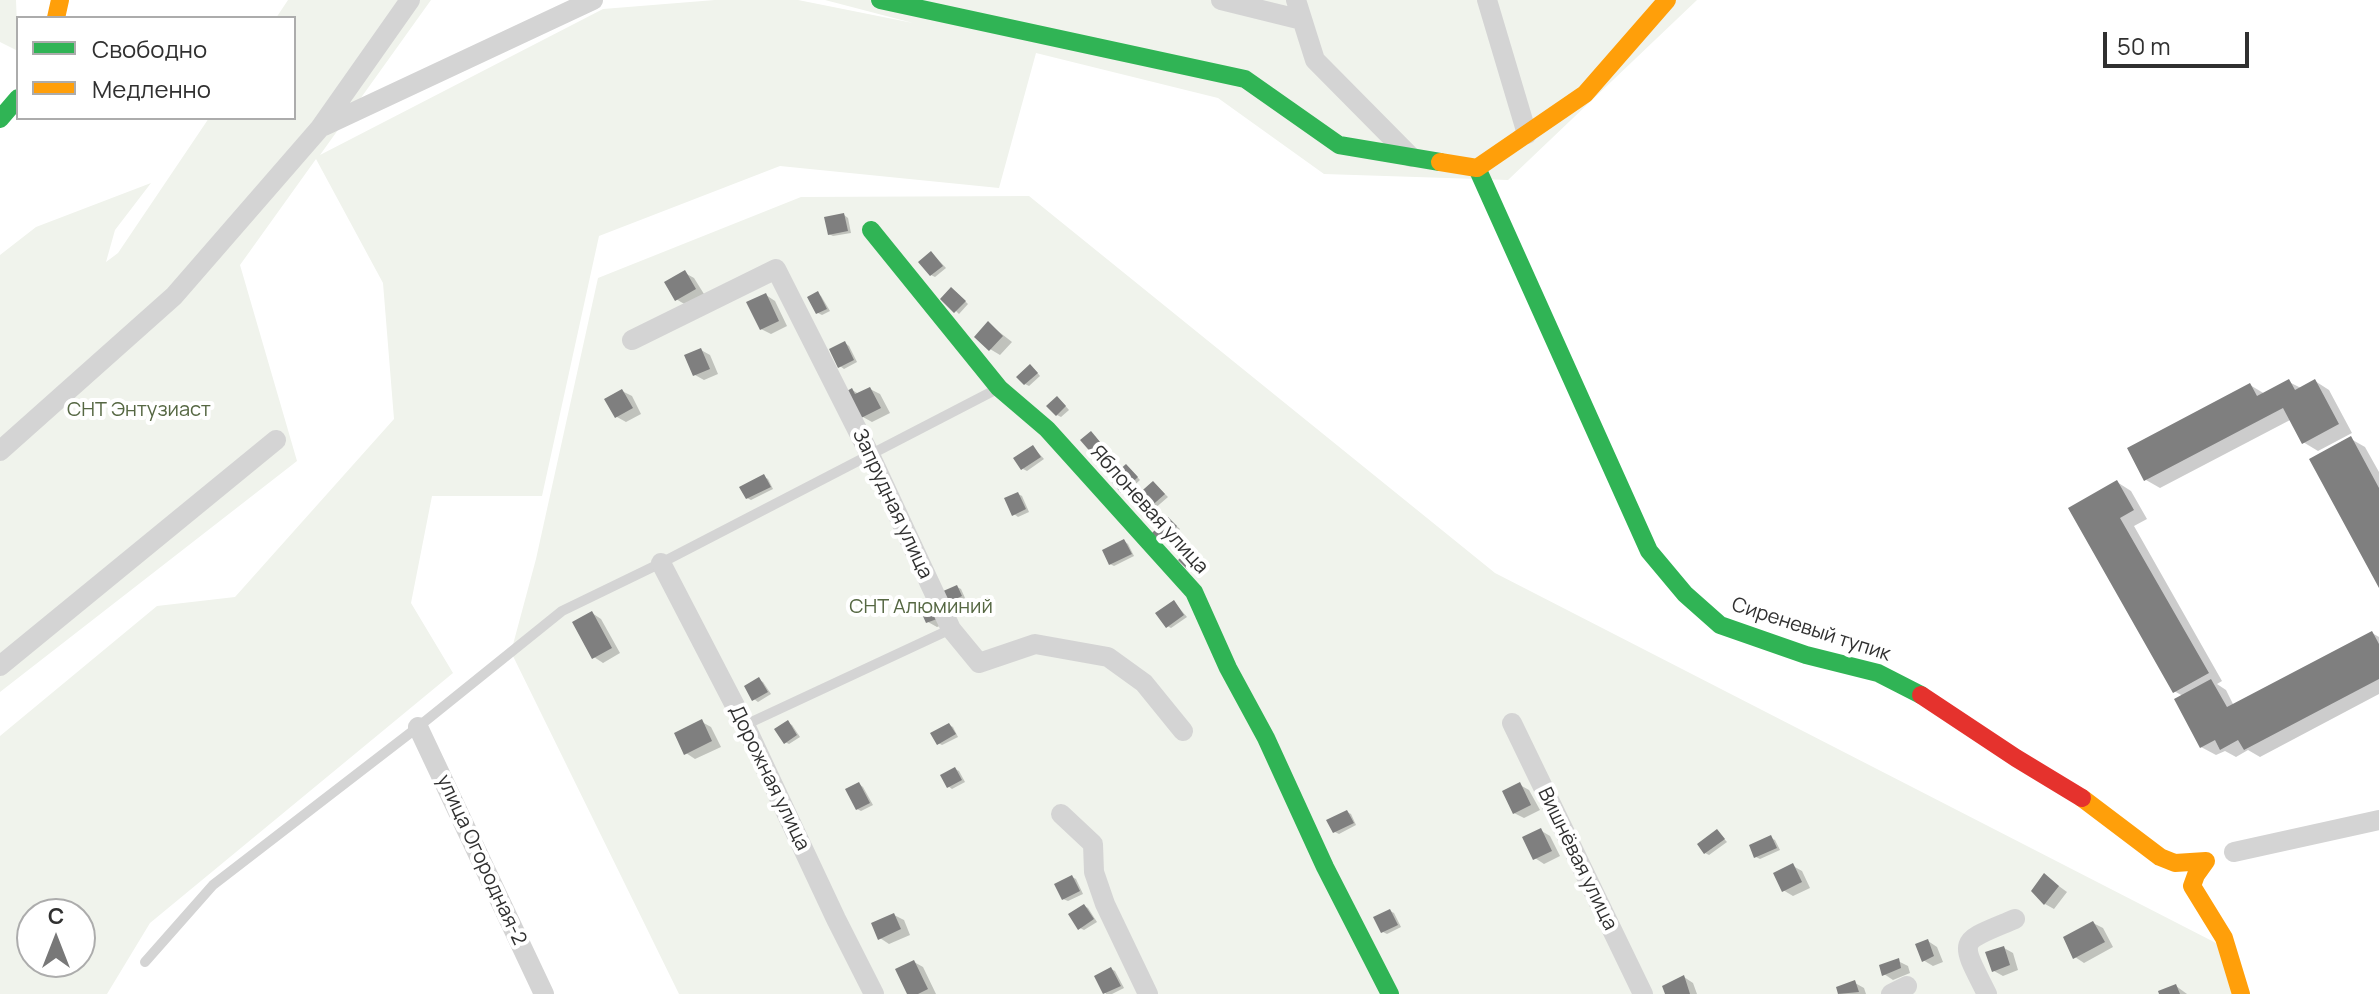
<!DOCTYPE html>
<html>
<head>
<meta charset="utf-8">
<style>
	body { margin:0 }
	#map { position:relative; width:2379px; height:994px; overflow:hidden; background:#fff; font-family:Manrope,sans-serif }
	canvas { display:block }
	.legend { position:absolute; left:16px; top:16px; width:280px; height:104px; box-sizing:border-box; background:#fff; border:2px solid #acacac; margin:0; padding:10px 14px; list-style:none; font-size:24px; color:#303030 }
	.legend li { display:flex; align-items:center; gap:16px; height:40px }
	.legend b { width:40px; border:2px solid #acacac }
	.north { position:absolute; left:16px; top:898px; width:80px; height:80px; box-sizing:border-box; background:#fff; border:2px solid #acacac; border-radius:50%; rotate:0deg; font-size:22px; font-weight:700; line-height:32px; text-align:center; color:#303030 }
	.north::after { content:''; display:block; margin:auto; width:28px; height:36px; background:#787878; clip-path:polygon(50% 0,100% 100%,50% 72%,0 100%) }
	.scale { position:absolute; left:2103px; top:32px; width:146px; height:36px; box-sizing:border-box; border:4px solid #303030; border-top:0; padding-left:10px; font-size:24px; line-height:28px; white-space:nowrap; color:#303030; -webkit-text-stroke:6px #fff; paint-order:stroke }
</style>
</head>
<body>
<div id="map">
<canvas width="2379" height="994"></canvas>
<ul class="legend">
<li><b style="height:10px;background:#30b455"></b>Свободно</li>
<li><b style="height:10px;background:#ff9f0a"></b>Медленно</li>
</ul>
<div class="north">С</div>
<div class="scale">50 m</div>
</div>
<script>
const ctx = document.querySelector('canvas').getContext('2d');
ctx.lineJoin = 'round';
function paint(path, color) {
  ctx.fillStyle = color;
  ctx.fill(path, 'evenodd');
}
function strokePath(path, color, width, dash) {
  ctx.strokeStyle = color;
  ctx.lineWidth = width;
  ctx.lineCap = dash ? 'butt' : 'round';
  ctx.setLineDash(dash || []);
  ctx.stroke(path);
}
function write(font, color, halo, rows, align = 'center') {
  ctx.font = font + ' Manrope,sans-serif';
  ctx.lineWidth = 8;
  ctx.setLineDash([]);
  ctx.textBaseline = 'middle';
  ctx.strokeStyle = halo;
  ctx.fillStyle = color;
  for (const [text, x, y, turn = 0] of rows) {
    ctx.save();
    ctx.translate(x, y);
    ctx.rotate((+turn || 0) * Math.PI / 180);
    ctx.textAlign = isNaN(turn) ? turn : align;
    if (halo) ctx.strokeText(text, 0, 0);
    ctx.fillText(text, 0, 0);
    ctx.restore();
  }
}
const green = new Path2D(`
	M0,0H16L18,51L0,42Z
	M288,0H431L320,155L603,9L715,0H798L913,23L825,0H1697L1508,180L1324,174L1218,98L1036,53L999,188L780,166L599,236L542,496H432L411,603L453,673L150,923L107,994H0V736L157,606L235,597L394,419L383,283L316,159L240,265L297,461L0,692V255L36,227L151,183L115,230L106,262L118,253L209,118H294V18H276ZM32,914H80V962H32Z
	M1029,196L1495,573L2216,943L2237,994H679L511,652L536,559L598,278L801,197Z`);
const shadow = new Path2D(`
	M844,215L848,218L851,233L833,236L829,234Z
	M932,253L946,268L935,277L931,275Z
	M685,273L694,278L704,294L686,305L676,299Z
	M956,292L968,304L959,314L956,311Z
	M817,293L821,296L830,311L822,315L818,313Z
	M766,295L775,301L787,326L771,334L761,329Z
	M989,324L1012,342L1000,355L990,349Z
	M845,343L849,346L857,362L844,369L840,366Z
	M701,350L710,355L718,374L704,380L695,375Z
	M1034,369L1040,376L1029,386L1025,384Z
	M2315,381L2329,390L2352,433L2318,451L2303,442L2292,419L2160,488L2146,480L2250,385L2265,394L2289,382L2301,388Z
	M870,389L880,394L890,413L872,422L863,417L852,390L859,394Z
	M622,391L632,396L641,414L626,422L617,417Z
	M1061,401L1069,410L1061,417L1057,415Z
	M1095,436L1107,451L1100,457L1083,440Z
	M2351,439L2365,447L2379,472V584Z
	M1033,447L1044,459L1027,471L1023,469Z
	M1130,469L1140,480L1126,493L1122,491Z
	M764,477L768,479L773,489L751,500L747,498Z
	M2117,482L2131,491L2147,519L2134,526L2222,681L2217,684L2226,690L2234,706L2372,633L2379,637V694L2260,757L2248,750L2236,757L2225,751L2216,755L2201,747L2183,696L2174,691L2071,508Z
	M1157,486L1168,497L1153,510L1149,508Z
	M1018,494L1022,496L1029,512L1018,517L1014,514Z
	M1172,522L1180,529L1167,542L1163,540Z
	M1124,541L1128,544L1134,556L1114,566L1110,564Z
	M1193,549L1205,561L1194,572L1190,569Z
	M957,587L961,589L965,598L952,604L948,602Z
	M1174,602L1187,617L1171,628L1167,626Z
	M920,606L945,624L937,627L928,622Z
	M592,613L601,619L620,653L603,663L594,657Z
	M759,680L763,682L771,694L758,702L754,699Z
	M702,722L711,727L721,747L695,759L686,753Z
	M788,723L792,725L800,737L789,744L785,742Z
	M949,725L953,727L958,737L942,745L938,743Z
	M955,769L959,771L965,782L952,789L948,786Z
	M859,784L863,787L873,805L861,811L857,809Z
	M1520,785L1529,790L1540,810L1524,818L1514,813Z
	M1347,812L1351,814L1356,825L1339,834L1335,832Z
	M1540,830L1550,836L1560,856L1544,864L1535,858Z
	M1717,831L1727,842L1709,855L1705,853Z
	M1771,838L1775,840L1780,850L1760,859L1756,857Z
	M1793,866L1802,871L1810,888L1793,896L1783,890Z
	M2045,876L2067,892L2054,909L2045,904L2033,891Z
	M1072,877L1076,879L1083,894L1068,901L1063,899Z
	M1084,906L1088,908L1097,922L1084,930L1080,928Z
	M1390,911L1394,913L1401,927L1387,934L1383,932Z
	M894,915L904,920L910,935L889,944L880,938Z
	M2093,923L2103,928L2113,947L2084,963L2075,957Z
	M1928,941L1937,947L1943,962L1933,966L1923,960Z
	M2004,948L2013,953L2018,970L2003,976L1994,971Z
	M1898,961L1908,966L1910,973L1893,980L1884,974Z
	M914,962L923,967L936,994H910Z
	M1111,969L1115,971L1124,988L1112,994H1106L1097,976Z
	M1684,977L1693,983L1697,994H1667Z
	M1855,983L1864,988L1866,994H1840L1838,988Z
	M2176,986L2187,994H2161Z`);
const building = new Path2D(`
	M844,213L848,231L828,235L824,217Z
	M931,251L943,266L930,276L918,262Z
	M685,270L696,289L675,301L664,282Z
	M951,287L966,301L954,313L940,299Z
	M818,291L827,309L816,314L807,297Z
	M766,293L779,321L760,330L746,302Z
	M988,321L1003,336L989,351L974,337Z
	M845,341L854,360L838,368L829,349Z
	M701,348L710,369L693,376L684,355Z
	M1030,364L1038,373L1024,385L1016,377Z
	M2289,379L2295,390L2315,379L2339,424L2302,444L2283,408L2144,481L2127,448L2250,383L2257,396Z
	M870,387L881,408L861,418L847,391L852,388L855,394Z
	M622,389L633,408L615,418L604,399Z
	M1057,396L1066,406L1056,416L1046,406Z
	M1091,431L1105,448L1094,456L1080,440Z
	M2351,436L2379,488V588L2309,459Z
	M1033,445L1041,457L1021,470L1013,458Z
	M1126,464L1138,477L1121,493L1109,479Z
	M764,474L771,487L746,499L739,487Z
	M2117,480L2134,510L2120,518L2209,673L2173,693L2068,508Z
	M1153,481L1165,494L1148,509L1136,496Z
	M1018,492L1026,509L1012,516L1004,498Z
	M1168,517L1177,526L1162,542L1152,533Z
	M1124,539L1132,554L1109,565L1102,550Z
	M1192,547L1203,558L1189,571L1178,560Z
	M957,585L962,596L947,603L941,592Z
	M928,600L937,619L926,623L918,605Z
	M1174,600L1184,615L1166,628L1155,613Z
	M592,611L612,648L592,659L572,622Z
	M2372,631L2379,644V679L2244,750L2238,740L2220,750L2215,740L2200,748L2174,699L2211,679L2227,707Z
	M759,677L768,692L752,701L744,686Z
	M702,719L712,741L684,755L674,733Z
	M788,720L797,735L784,744L774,729Z
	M949,723L956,734L937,745L930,733Z
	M955,767L962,780L947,788L940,775Z
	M859,782L870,803L856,810L845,789Z
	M1520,782L1531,805L1513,814L1502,791Z
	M1347,810L1354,823L1333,833L1326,820Z
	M1541,828L1552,851L1533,860L1522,837Z
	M1717,829L1725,839L1704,854L1697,844Z
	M1771,835L1777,848L1754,858L1749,845Z
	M1793,863L1802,882L1782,892L1773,873Z
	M2044,873L2059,886L2044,905L2031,891Z
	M1072,875L1080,891L1062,900L1054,884Z
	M1084,904L1094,919L1078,930L1068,914Z
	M1390,909L1398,925L1381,933L1373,917Z
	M894,913L901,929L878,940L871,923Z
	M2093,921L2105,942L2073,959L2063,937Z
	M1928,939L1934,956L1922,962L1915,944Z
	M2004,946L2010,965L1992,972L1985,952Z
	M1899,958L1901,968L1882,976L1879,965Z
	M914,960L928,989L918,994H907L895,969Z
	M1111,967L1121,986L1103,994L1094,976Z
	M1684,975L1690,994H1665L1662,986Z
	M1855,980L1859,992L1838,994L1836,987Z
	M2176,984L2180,994H2159L2158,991Z`);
const lane = new Path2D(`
	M745,725L951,629
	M145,962L213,885L418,727L562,611L661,563L997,389`);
const street = new Path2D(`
	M1221,0L1302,20
	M1296,0L1315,60L1411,157
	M1487,0L1527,134
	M324,126L593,0
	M632,340L776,269L870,455L951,629L979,663L1035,644L1108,657L1144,683L1183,731
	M0,451L174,296L320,128L410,0
	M661,563L745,725L836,919L874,994
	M0,666L276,440
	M1512,723L1643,994
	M418,727L544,994
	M1061,814L1093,844L1094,872L1105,904L1148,994
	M2234,852L2379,820
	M1891,994L1907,986
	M1987,994C1958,937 1958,943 2015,919`);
const fast = new Path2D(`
	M880,0L1245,79L1339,145L1440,162
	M0,119L18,98
	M1477,168L1649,551L1685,594L1720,625L1806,655L1878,673L1921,695
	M871,230L999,388L1047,429L1194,592L1228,668L1266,738L1325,867L1390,994`);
const slow = new Path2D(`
	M56,18L60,0
	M1440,162L1477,168L1585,94L1667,0
	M2082,798L2160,857L2175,863L2206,861L2196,875L2192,886L2224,938L2241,994`);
const jam = new Path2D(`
	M1921,695L2016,758L2082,798`);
const parkNames = [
	["СНТ Энтузиаст",139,410],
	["СНТ Алюминий",921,607]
];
const streetNames = [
	["Запрудная улица",892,504,65],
	["Яблоневая улица",1149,510,48],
	["Сиреневый тупик",1811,630,18],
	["Дорожная улица",769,778,64],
	["Вишнёвая улица",1577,859,64],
	["улица Огородная-2",481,860,65]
];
paint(green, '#f0f3ec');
paint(shadow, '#0003');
paint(building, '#7f7f7f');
strokePath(lane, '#d4d4d4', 10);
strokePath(street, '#d4d4d4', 20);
strokePath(fast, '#30b455', 18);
strokePath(slow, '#ff9f0a', 18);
strokePath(jam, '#e5322d', 18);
write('20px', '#556742', '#fff', parkNames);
write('20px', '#303030', '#fff', streetNames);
</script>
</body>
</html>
